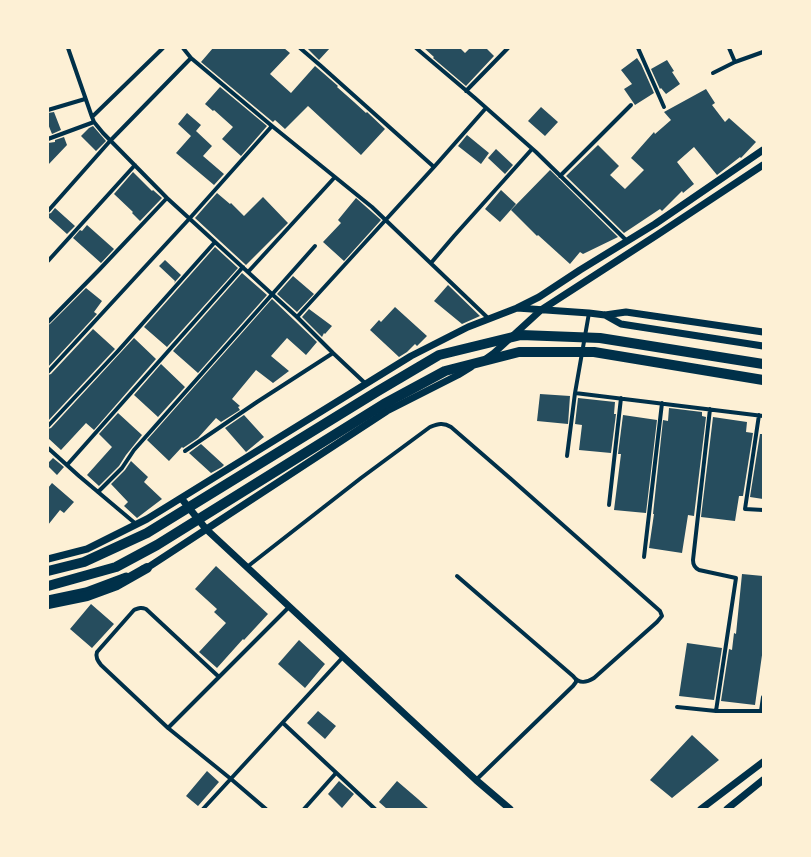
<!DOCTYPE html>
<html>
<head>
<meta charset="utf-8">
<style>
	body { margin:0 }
	#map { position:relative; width:811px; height:857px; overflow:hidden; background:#fdf0d5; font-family:"Varela Round",sans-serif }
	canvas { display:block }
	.frame { position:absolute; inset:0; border:49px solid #fdf0d5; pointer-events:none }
</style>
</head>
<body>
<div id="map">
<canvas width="811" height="857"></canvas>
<div class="frame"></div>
</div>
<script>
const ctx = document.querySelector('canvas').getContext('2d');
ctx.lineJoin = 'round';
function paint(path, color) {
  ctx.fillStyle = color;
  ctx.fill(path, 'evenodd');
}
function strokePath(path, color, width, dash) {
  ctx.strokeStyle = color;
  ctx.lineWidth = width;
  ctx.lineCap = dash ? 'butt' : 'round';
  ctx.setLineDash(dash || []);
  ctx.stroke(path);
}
const building = new Path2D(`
	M213,48H284L290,53L270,74L291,93L315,66L338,86L337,87L354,102L366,113L367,112L385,129L361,155L308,106L285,129L275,120L273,122L201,62Z
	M307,48H330L319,60Z
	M424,48H460L465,53L470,48H486L494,56L466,86L433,58L434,57Z
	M637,58L641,64L654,93L635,105L624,89L632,84L621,70Z
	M667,60L674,71L672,72L680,84L666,94L661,88L660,89L651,69Z
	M220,87L267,126L241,156L222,139L233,127L214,110L213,111L205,104Z
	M706,89L715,103L712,105L725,122L729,118L756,142L741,158L740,157L717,175L694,147L677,162L694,184L683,193L682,191L662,211L660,209L624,233L566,176L598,145L619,166L610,175L625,189L644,170L631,158L654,132L655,134L671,120L664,112Z
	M541,107L558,122L545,136L528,121Z
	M54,112L61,130L52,134L48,124V113Z
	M187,113L201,125L196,131L212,146L203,156L224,174L214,185L176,153L191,136L178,124Z
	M93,126L106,141L96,151L81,136L89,128Z
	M467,135L489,153L481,164L458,146Z
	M64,137L67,145L48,165V143L55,142V140Z
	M496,149L513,165L505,174L488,158Z
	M550,170L618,237L583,254L580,252L570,264L538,235L537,236L511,210Z
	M133,172L152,191L153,190L162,198L140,221L132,213L133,212L114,194Z
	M501,190L516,204L500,222L485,209Z
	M217,193L230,204L231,203L244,216L263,197L288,223L246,265L195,218Z
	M356,198L381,220L344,261L323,242L341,223L338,220Z
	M55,208L75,226L67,234L48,217V214L51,213Z
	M87,225L114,249L101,263L73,238L80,230L82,231Z
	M215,247L238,268L167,347L144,327Z
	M165,260L181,275L174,283L175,281L159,266Z
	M242,273L267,295L198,373L173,351Z
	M293,276L314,294L297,312L277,294Z
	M448,285L480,316L462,324L434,301Z
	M86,288L102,301L94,312L97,314L48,367V325L50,324Z
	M272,299L317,342L306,355L287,338L271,356L289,371L273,383L256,370L232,399L240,406L238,407L240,410L221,422L216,418L198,438L183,448L182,447L169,461L147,440Z
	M395,307L427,336L417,346L415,344L407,352L399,357L370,330L379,320L381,322Z
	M309,309L332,326L325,334L324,333L322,337L302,317Z
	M93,329L115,349L48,421V375L51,374Z
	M134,338L156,359L94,430L86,423L61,450L48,438V429L51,428Z
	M161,364L185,387L158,417L134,395Z
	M540,394L570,396L568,424L537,421Z
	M578,398L615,402L614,414H616L611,453L579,450L582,425L575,424Z
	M669,408L702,412V416L706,417L694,516L688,515L682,553L649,548L654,514H653L663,420L668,421Z
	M118,413L142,435L126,455L119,466L99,486L87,475L112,447L99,434Z
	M244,415L264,437L246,452L225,428Z
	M623,415L657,420L646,513L614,510L621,454H618Z
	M713,417L747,422L746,432L753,433L743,496H739L735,521L701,517Z
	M760,434H763V499L750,497Z
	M201,444L224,465L222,467L211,473L189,453Z
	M53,458L64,467L57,475L48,466V463Z
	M131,461L148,477L144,482L162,499L137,518L124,506L128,502L111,484L125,470Z
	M52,483L74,502L64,513L60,510L48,525V488Z
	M216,566L268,614L244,640L243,639L217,668L199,652L226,623L214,612L217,609L195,589Z
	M742,574L763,576V648L755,705L721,701L729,649L732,650L734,633L736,634Z
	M91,604L114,624L92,648L70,629Z
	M299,640L325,664L305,688L278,664Z
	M687,643L722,648L714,700L679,696Z
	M318,711L336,726L325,739L307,723Z
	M692,735L719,760L672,798L650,780Z
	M207,771L219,782L198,806L186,796Z
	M339,781L354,794L342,808L328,794Z
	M397,781L418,799L429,809H387L379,802Z`);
const minor = new Path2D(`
	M68,48L92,117L94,122L103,133L167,198L297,317L333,353L366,384
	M183,48L191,58L272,126L372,207L489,319
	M416,48L475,98L536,152L627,241
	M638,48L664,107
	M729,48L735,62
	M713,73L735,62L763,52
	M466,91L508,48
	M48,110L85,99
	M92,117L163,48
	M48,139L94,122
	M434,167L486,108
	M560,176L631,105
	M48,211L110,141L191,58
	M48,261L135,165
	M431,263L454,236L532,149
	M248,272L335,177
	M297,317L434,167L321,66L300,48
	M48,322L98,271L167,198
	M48,372L190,218L272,126
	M575,393L763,416
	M710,409L693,560C693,565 695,568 699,570L736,578L716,711
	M759,415L745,509L763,510
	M48,426L118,351L215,242
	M48,448L79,476L136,524
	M185,451L257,402L333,353
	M567,456L575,393L589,313
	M67,465L243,267
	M98,492L122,468L134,450L315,246
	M609,505L621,398
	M644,557L662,403
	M247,567L361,478L430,427C438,424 443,422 451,427L511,479L660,611L662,616L657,622L594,678C586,683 579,684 573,676L457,576
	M677,707L716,711H763
	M761,711L763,697
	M283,723L375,809
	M168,728L101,665C98,661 95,657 97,652L134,610C139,608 141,607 146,609L219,677
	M476,780L573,686L576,682V680
	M203,809L343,657
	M266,809L231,779L168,728L289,607
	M304,809L336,773`);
const tertiary = new Path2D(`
	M517,308L589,313L605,315L626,312L763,332
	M605,315L621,324L763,346
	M487,358L494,353L541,310L657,235L763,165
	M181,498L206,529L410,719L476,780L510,809
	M48,559L87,549L147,519L411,356L468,327L517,308L539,297L580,270L655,224L763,150
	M143,569L147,568L387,411L458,375L471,367
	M48,599L86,591L126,576
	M701,809L763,762
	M727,809L763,780`);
const primary = new Path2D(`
	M48,571L84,562L147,533L378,391L439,355L521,335L600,338L763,364
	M48,586L116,567L157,545L384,404L445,371L519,352H594L763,380
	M48,604L87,596L117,585L147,568`);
paint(building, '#264d5e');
strokePath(minor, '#003049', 4);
strokePath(tertiary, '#003049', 7);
strokePath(primary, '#003049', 10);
</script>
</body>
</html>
